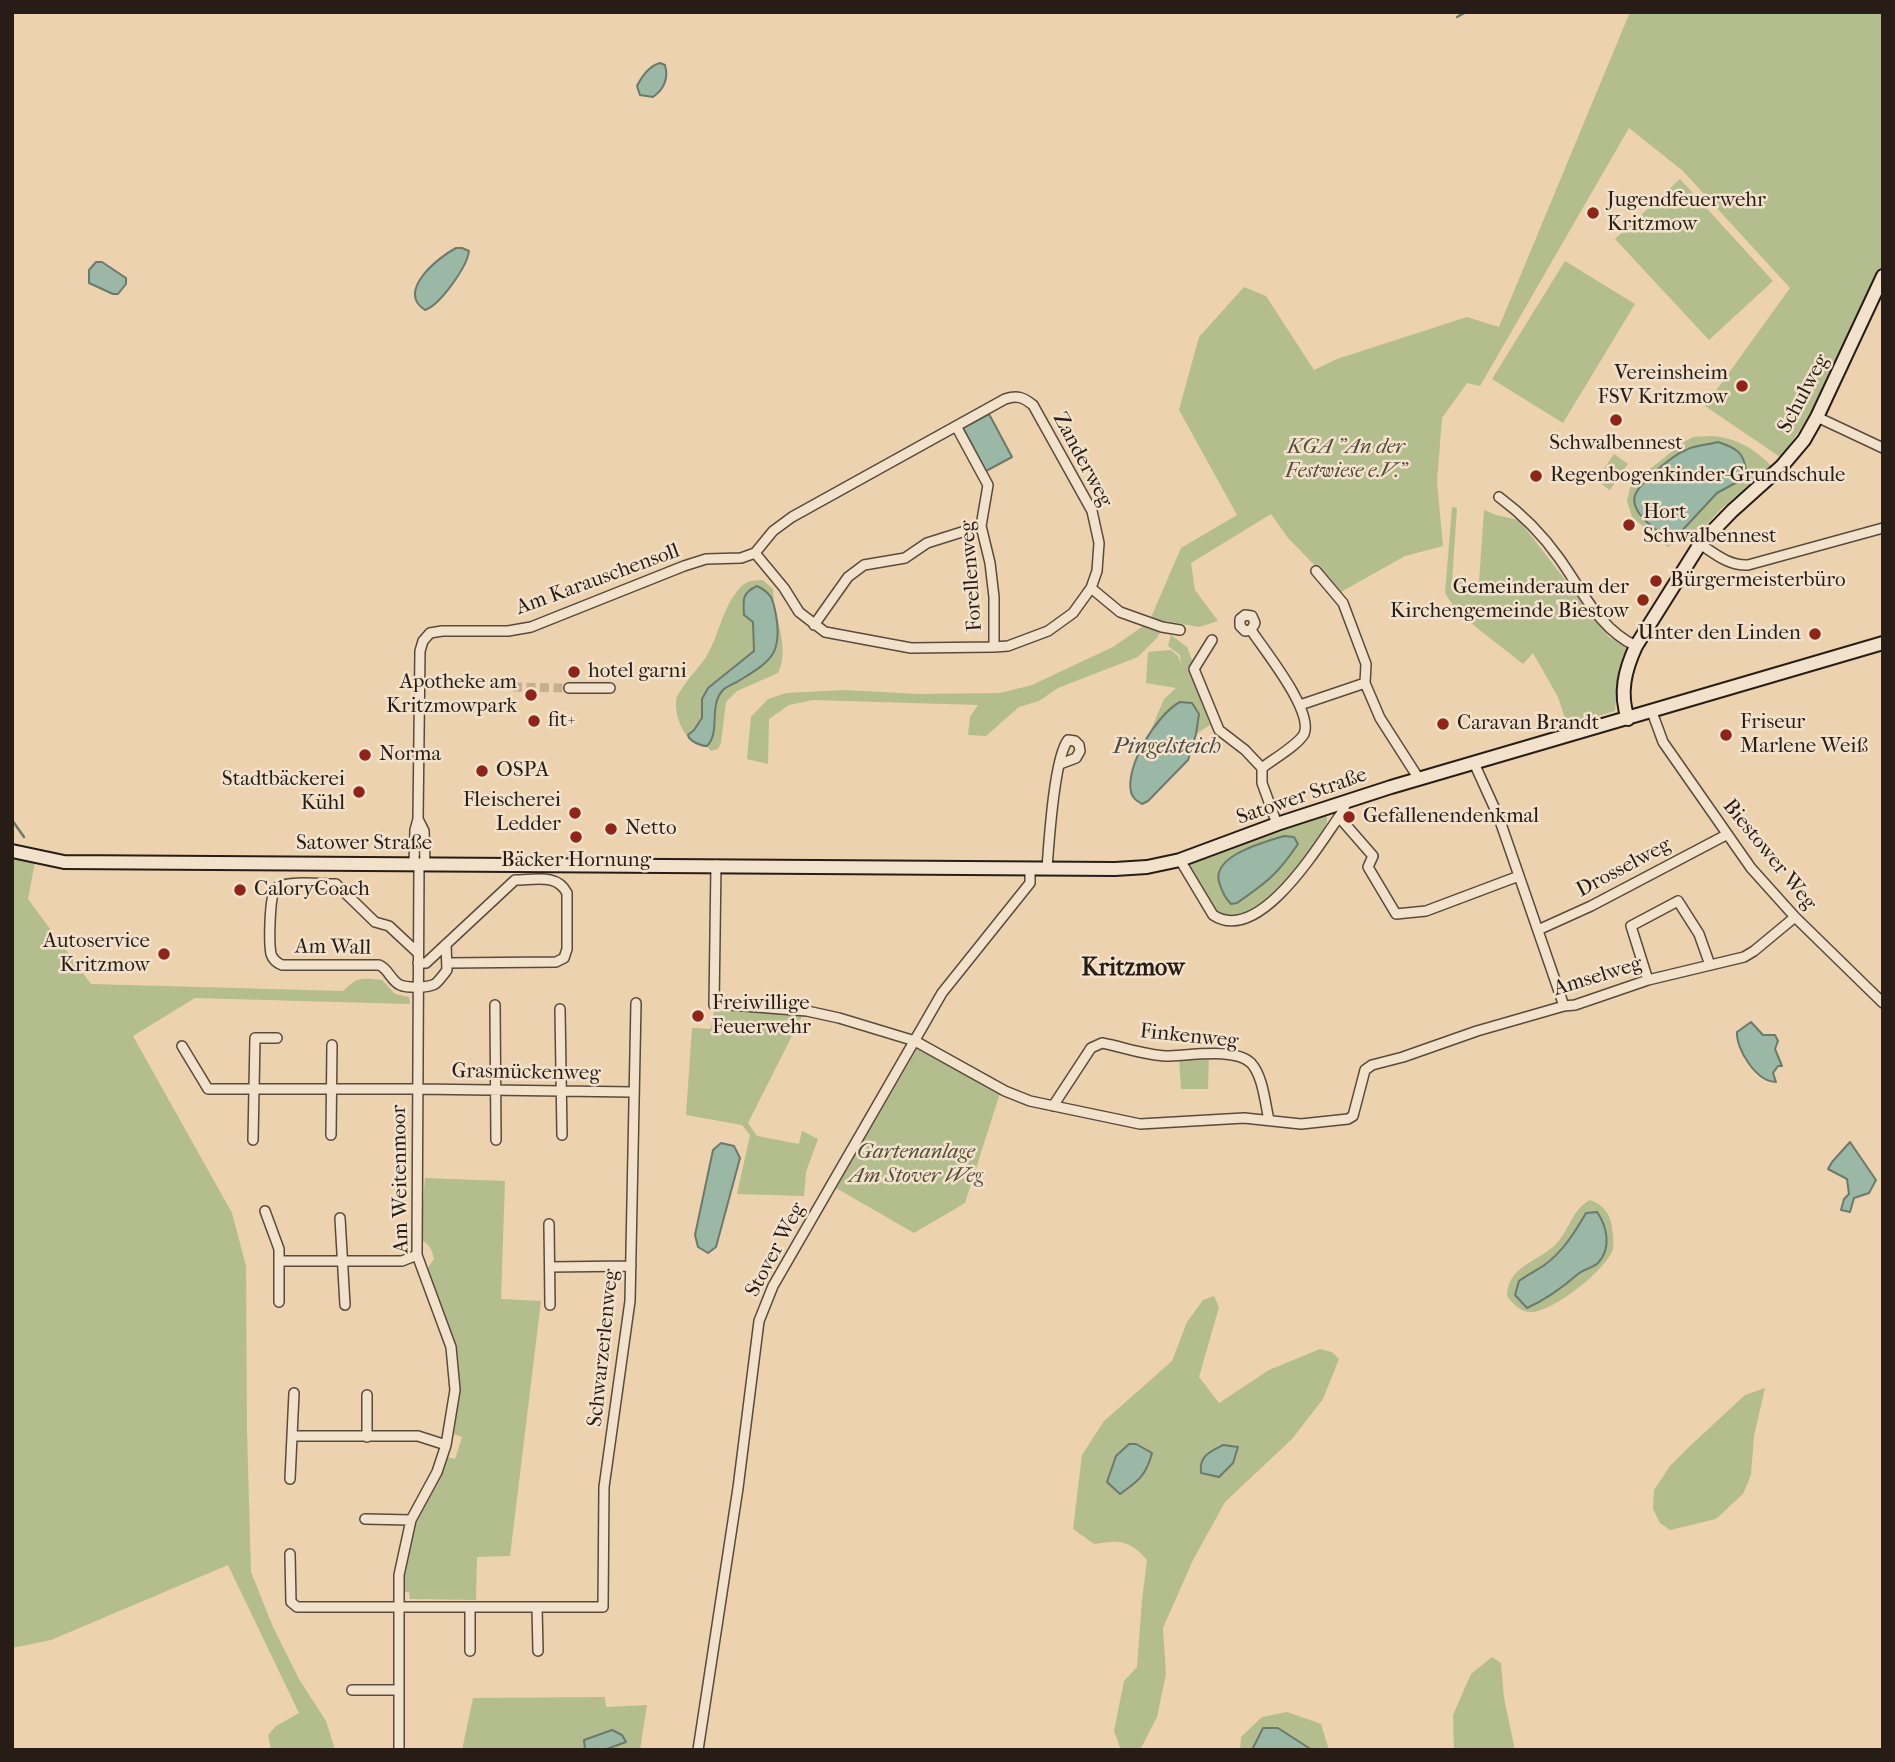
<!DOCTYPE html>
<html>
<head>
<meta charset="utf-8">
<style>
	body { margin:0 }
	#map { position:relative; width:1895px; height:1762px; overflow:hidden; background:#ecd2af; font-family:"IM FELL French Canon",serif }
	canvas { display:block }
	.frame { position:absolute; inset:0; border:14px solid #281c17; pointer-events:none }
</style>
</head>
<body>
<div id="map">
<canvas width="1895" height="1762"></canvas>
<div class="frame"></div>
</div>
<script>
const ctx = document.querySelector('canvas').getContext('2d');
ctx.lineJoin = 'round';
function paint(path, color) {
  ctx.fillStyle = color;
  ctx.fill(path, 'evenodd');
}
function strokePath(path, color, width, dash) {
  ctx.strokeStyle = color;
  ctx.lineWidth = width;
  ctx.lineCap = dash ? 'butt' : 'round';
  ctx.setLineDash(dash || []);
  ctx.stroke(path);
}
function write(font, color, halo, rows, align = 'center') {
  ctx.font = font + ' "IM FELL French Canon",serif';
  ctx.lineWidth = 5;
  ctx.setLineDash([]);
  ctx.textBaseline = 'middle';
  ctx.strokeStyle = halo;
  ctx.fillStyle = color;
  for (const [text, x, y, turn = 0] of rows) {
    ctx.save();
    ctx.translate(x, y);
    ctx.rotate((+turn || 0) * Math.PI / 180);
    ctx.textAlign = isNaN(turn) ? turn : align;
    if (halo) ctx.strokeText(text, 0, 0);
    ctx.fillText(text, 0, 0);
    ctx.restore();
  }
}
const green = new Path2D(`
	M1630,12H1883V287L1875,283C1846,341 1821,407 1780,457L1705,406L1790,288L1683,171L1629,128L1480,386L1467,383L1442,418L1437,482L1443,546L1405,556L1341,592L1288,538L1271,514L1191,563L1195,590L1218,621L1199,627L1166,621L1157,638L1138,657L1058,688L1039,701L1019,707L986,736L968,735L970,717L978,705L813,700L789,705L769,719L768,764L747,759L751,717L768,699L786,693L844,690L919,694L1000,693L1032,685L1113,647L1149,622L1181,548L1237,515L1179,410L1199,337L1244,287L1266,296L1314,370L1337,359L1467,317L1499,327Z
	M1680,179L1773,281L1709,340L1615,239Z
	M1565,261L1635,304L1563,423L1492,379Z
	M1711,436C1735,437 1755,449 1771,466L1721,509L1694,538L1685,536L1668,547L1632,517L1627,501L1631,484L1684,442L1693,437Z
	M1614,454L1628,464L1610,490L1596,480Z
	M1452,507L1457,508L1452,582L1479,583L1484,510L1496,515L1519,520L1609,637L1628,649L1618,674L1615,711L1567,725L1558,697L1533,653L1523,664L1458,613L1445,593Z
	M763,580L773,589C773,617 791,646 778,673L737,691L726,702L721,743L718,749L711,751L707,746C687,747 675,720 676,702C676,691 699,668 706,657C719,636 722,608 739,589C746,580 753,581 763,580Z
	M1171,635L1187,647L1192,660L1193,674L1210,725L1196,734L1199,714L1171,707L1151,730L1164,699L1176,688L1146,683L1148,652L1171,650L1178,656L1181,664L1180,655L1168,646Z
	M1324,814L1327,817V822C1313,854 1269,918 1230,917C1225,917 1220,914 1215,912L1190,867L1191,863L1278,829ZM1283,836L1218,880C1226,850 1257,845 1283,836Z
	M12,857L35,862L28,899L91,984L343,991C357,976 363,978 382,980L395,994L409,997L410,1004L195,998L133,1036L232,1213L246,1266L247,1431L251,1572L273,1627L299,1679L326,1721L335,1750H271L268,1735L276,1726L299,1713L228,1565L51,1640L12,1648Z
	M714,1009L803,1014L748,1123L757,1136L799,1144L802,1131L818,1139L806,1172L804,1196L737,1194L750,1135L742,1125L686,1115L692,1028L711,1029Z
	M917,1049L1000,1093L965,1203L914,1233L836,1188Z
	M1209,1054L1208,1089H1181L1179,1056Z
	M425,1178L505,1181L501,1299L541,1301L510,1556L477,1557L476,1600L410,1599L409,1592H403C402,1573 407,1539 414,1521C424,1499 439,1480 447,1457L455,1459L462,1437L454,1434L459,1390L455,1345L427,1269L434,1259C432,1249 429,1243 420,1240Z
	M1590,1200C1603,1205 1610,1213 1612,1227C1613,1234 1614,1243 1613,1249C1606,1270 1555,1310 1533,1312C1521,1313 1514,1305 1507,1296C1508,1267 1534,1263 1553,1247C1569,1233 1571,1210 1590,1200Z
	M1214,1296L1219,1307L1199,1377L1219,1403L1269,1370L1320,1349L1332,1352L1339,1359L1323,1399L1292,1439L1225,1502L1193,1560L1163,1628L1166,1674L1157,1717L1140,1750H1121L1114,1731L1124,1681L1137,1667L1142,1600L1147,1560C1129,1539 1118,1540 1094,1544L1073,1529L1082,1455L1104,1421L1172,1361L1187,1322L1203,1300Z
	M1765,1388L1754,1436L1751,1475L1743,1494L1716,1519L1670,1530L1660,1523L1653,1509L1654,1490L1670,1466L1691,1445L1745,1395Z
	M1492,1657L1501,1663L1504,1698L1515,1750H1454L1453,1715L1471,1674Z
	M605,1697L606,1707L647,1705L640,1750H462L473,1698Z
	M1287,1712L1321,1724L1329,1750H1240L1241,1737L1262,1717Z`);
const water = new Path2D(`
	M660,63L665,65C669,79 664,89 653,97L640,95L637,86C642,76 649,66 660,63Z
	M456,248H462L469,251C467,267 440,305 425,310C396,292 437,258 456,248Z
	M96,262H102L126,278V284L118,294H113L89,283V270Z
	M989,414L1012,457L986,471L963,428Z
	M1718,442C1736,448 1744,452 1746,471L1739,481L1717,493L1678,535L1669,537C1656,532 1627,510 1636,493C1642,481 1673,455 1686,450C1695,445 1708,445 1718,442Z
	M757,586C772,593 773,600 776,615C783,656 769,662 737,682C733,684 726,687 723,690C708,706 721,732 707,746C701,746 689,741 688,735L694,730L702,718V699L708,688L754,651L753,622L744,615C743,599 742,593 757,586Z
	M1180,702L1192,703L1199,714L1196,734L1188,760L1148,801L1142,804C1137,801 1132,798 1131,792C1125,766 1157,714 1180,702Z
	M1284,836L1294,837L1298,844C1277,875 1267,882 1237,903L1231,904C1225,898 1223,893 1220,885C1208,856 1265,842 1284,836Z
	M1751,1022L1763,1035H1775L1778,1041L1775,1049L1782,1066H1778L1773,1073L1776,1082C1757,1082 1736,1050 1737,1032Z
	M1850,1142L1876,1180L1869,1193L1854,1198L1850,1212L1841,1210L1844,1199L1849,1194L1847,1179L1828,1169L1832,1162Z
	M721,1143L734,1146L740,1158L716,1247L708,1253L698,1247L695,1235L713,1150Z
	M1597,1212C1607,1226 1612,1248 1598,1263C1593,1268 1584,1269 1578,1274C1562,1288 1547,1299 1527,1308L1515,1295L1519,1281C1527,1275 1535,1271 1543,1266C1562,1253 1575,1232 1586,1213Z
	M1129,1444H1136L1152,1453C1146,1476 1138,1481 1120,1494L1107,1482L1116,1456Z
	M1223,1445L1238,1447L1233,1463L1219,1477L1201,1473C1199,1456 1209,1452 1223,1445Z
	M1263,1728H1278L1312,1750H1252Z
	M612,1730L622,1735L626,1742L604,1750H585L584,1740Z`);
const stream = new Path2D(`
	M1457,17L1466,12
	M12,820L24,837`);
const streetTunnel = new Path2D(`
	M513,687L569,688`);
const street = new Path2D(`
	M1817,417L1883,448
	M956,426L988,485L981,526L990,563L994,597V647
	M1499,497C1522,514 1542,534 1559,558C1582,590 1599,629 1636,646
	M1700,544C1715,554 1729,566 1748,565L1883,528
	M1316,571L1343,603L1366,664L1365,683L1380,718L1419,779
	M1091,588L1120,612L1162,627L1180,630
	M814,625L848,577L864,565L905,558L927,543L981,526
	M1251,630L1255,623L1252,616L1245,615L1240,619V626L1245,631L1251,630C1264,650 1314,711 1304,734C1298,745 1272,760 1262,768V783L1277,824
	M1212,640L1194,669L1219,730L1245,750L1262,768
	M569,688H610
	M1300,705L1365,683
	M1652,712L1663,742L1751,868L1795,917L1883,1003
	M1474,763L1499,818L1564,1006
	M1339,817L1373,856L1368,867L1396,914L1426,911L1519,876
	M418,819L424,831L425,864
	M1180,860L1213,915C1260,946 1320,843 1343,811L1346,802
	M414,864L415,830L418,819L420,651L423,641L430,633L442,631H508L531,627L684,566L706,559L741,558L755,553L773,531L792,517L1005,399C1017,395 1023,397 1033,405L1092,511L1099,543L1097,571L1091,588L1073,613L1048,631L1008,646L994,647L911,648L825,632L799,612L784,588L755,553
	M1047,868C1049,842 1054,758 1068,740L1075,741L1079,745L1080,751L1076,758L1060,764
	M1538,930L1591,906L1726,835
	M418,953L389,926L375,922L336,884C324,884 284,880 276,888C269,895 269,944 271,954C273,960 277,963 282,965H379C389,969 390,980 400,985C407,988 428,988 435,984C439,981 444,974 447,970L446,944
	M418,963H426L515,880C534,880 557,873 567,893V949L564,958L556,962L447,963
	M1648,980L1631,926L1678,901L1699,934L1710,965
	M495,1005L496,1140
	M714,1005L716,865
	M731,1005L807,1011L839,1018L915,1041L1005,1091L1030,1101L1140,1124L1244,1118L1301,1124L1348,1119L1353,1116L1365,1070L1372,1065L1403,1057L1477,1031L1564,1006L1575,1005L1648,980L1744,957L1754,951L1795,917
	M560,1009L562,1135
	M182,1046L208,1089H418L633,1092
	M1053,1106L1091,1048L1102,1043C1123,1047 1145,1055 1166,1056C1187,1056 1235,1047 1251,1063C1263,1076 1265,1103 1269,1120
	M331,1135L332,1045
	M253,1140L255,1038H277
	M265,1211L279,1249V1302
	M340,1218L345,1305
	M549,1224L550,1305
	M279,1261H402L417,1255
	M550,1267L631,1266
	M293,1436H418L446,1445
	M367,1437V1395
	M290,1479L294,1393
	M365,1519L411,1520
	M290,1554L291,1602L297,1607H603L604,1487L630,1301L636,1003
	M537,1607L538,1651
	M470,1608V1651
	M352,1690H398
	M399,1750V1575L411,1520L437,1472L446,1445L455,1390L451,1347L417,1255L419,864
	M698,1750L738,1488L759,1321L773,1286L942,993L1030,883V868`);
const secondary = new Path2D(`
	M1628,719C1619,693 1625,670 1636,646L1700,544L1732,511L1782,466L1804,440L1817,417L1883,276
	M12,851L64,862L1115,869L1147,867L1180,860L1277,824L1391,787L1883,643`);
const markers = [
	[1593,213,7,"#8f2418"],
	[1742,386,7,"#8f2418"],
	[1616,420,7,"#8f2418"],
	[1536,476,7,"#8f2418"],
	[1629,525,7,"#8f2418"],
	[1656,581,7,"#8f2418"],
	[1643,600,7,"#8f2418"],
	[1815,634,7,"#8f2418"],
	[574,672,7,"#8f2418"],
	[531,695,7,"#8f2418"],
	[534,721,7,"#8f2418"],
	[1443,724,7,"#8f2418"],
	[1726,735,7,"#8f2418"],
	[365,755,7,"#8f2418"],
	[482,771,7,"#8f2418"],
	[359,792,7,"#8f2418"],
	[575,813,7,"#8f2418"],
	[1349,817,7,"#8f2418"],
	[611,829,7,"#8f2418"],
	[576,837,7,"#8f2418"],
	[240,890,7,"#8f2418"],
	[164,954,7,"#8f2418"],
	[698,1016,7,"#8f2418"]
];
const poiNames = [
	["Jugendfeuerwehr",1607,201],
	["Kritzmow",1607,225],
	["Vereinsheim",1728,374,"right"],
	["FSV Kritzmow",1728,398,"right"],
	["Schwalbennest",1616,444,"center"],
	["Regenbogenkinder-Grundschule",1550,476],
	["Hort",1643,513],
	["Schwalbennest",1643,537],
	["Bürgermeisterbüro",1670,581],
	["Gemeinderaum der",1629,588,"right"],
	["Kirchengemeinde Biestow",1629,612,"right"],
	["Unter den Linden",1801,634,"right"],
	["hotel garni",588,672],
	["Apotheke am",517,683,"right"],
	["Kritzmowpark",517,707,"right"],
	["fit+",548,721],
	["Friseur",1740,723],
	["Marlene Weiß",1740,747],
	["Caravan Brandt",1457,724],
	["Norma",379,755],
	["OSPA",496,771],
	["Stadtbäckerei",345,780,"right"],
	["Kühl",345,804,"right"],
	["Fleischerei",561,801,"right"],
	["Ledder",561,825,"right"],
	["Gefallenendenkmal",1363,817],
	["Netto",625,829],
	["Bäcker Hornung",576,861,"center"],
	["CaloryCoach",254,890],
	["Autoservice",150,942,"right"],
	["Kritzmow",150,966,"right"],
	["Freiwillige",712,1004],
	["Feuerwehr",712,1028]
];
const streetNames = [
	["Schulweg",1804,394,-62],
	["Zanderweg",1082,460,62],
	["Forellenweg",972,576,-94],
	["Am Karauschensoll",598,580,-20],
	["Satower Straße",1302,797,-19],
	["Satower Straße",364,844],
	["Biestower Weg",1769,855,51],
	["Drosselweg",1624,868,-28],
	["Am Wall",333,948,1],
	["Amselweg",1598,977,-17],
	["Finkenweg",1189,1037,6],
	["Grasmückenweg",526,1073,1],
	["Am Weitenmoor",401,1179,-91],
	["Stover Weg",776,1250,-62],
	["Schwarzerlenweg",604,1348,-84]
];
const parkNames = [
	["KGA \"An der",1346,448],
	["Festwiese e.V.\"",1346,472],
	["Gartenanlage",916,1153],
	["Am Stover Weg",916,1177]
];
const waterNames = [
	["Pingelsteich",1167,747]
];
const quarterNames = [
	["Kritzmow",1133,969]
];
paint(green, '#b4bd8d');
paint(water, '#9ab8a5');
strokePath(water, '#6c7a6c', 2);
strokePath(stream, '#6c7a6c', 2.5);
strokePath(streetTunnel, '#c5ae91', 9, [9, 4.5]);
strokePath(street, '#594a3d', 12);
strokePath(secondary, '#281c17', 16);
strokePath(street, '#f3e2cb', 9);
strokePath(secondary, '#f3e2cb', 12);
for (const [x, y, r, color] of markers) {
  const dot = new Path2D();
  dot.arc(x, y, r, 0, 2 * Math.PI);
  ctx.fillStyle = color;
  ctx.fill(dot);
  strokePath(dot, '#f3e2cb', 2.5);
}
write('21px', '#281c17', '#f3e2cb', poiNames, 'left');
write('21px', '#281c17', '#f3e2cb', streetNames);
write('italic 21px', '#524c3a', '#f3e2cb', parkNames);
write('italic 23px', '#4a4b42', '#f3e2cb', waterNames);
write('bold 24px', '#281c17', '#f3e2cb', quarterNames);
</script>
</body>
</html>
